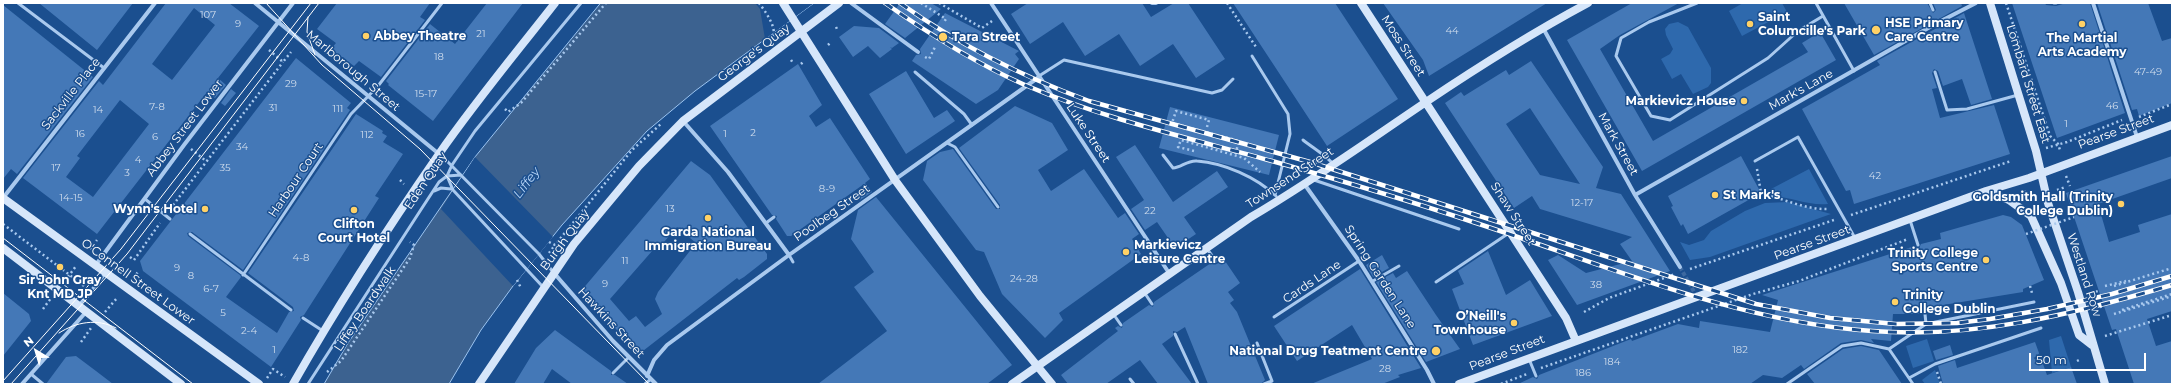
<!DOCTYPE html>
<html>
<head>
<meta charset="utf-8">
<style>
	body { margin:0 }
	#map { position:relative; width:2175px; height:387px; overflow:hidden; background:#1b4f8f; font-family:Montserrat,sans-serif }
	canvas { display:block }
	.frame { position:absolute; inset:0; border:4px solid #fff; pointer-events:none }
	.north { position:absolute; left:16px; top:331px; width:40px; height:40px; -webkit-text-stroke:3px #1b4f8f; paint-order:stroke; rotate:322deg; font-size:11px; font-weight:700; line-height:16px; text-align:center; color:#fff }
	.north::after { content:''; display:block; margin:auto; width:14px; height:18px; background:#fff; clip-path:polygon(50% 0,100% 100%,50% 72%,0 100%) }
	.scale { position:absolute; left:2029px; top:353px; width:117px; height:18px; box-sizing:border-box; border:2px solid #fff; border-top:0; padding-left:5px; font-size:12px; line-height:14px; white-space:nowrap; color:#fff; -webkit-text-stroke:3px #1b4f8f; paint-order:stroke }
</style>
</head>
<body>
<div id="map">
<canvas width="2175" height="387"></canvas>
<div class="frame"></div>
<div class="north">N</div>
<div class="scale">50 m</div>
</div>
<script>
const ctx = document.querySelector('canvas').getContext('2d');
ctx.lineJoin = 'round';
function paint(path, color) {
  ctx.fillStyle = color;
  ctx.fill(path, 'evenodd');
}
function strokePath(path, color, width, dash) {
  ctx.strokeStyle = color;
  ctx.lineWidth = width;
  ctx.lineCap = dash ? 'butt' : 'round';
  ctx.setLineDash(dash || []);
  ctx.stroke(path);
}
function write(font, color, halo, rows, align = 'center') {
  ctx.font = font + ' Montserrat,sans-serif';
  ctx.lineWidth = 3;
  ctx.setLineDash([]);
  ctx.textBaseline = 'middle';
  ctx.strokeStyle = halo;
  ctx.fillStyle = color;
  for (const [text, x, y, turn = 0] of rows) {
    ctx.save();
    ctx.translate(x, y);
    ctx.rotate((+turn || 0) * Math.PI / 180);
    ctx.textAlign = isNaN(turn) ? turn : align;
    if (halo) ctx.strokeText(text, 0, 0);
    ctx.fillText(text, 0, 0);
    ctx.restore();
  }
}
const green = new Path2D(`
	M1743,3H1782L1787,12L1742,36L1729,11Z
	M1678,22L1688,27L1711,68V83L1708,87L1693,94L1681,74L1672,79L1661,59L1670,54L1673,49L1666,35L1665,29L1669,24Z
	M1809,169L1828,204C1808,206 1792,197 1772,196L1771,189Z
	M1788,202L1831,214L1710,257L1690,260L1680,242L1689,245L1704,240L1711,231L1745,211L1765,203Z
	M2061,336L2071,367L2052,373L2049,340Z
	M1927,339L1934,361L1913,368L1906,346Z
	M1935,370L1940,384H1925L1922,380Z`);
const water = new Path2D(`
	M601,3H814L695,91L647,131L562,225L513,286L481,330L449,384H324L348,343L475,157Z`);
const pier = new Path2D(`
	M755,3H814L765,39L760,9Z
	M475,157L553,237L513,286L441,209Z`);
const building = new Path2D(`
	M39,3H133L97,50Z
	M166,3H229L259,26L218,78L226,85L215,98L207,92L97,234L23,178L99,81L103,85ZM194,8L215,25L172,80L152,64ZM120,100L149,124L93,197L66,177L80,158L77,156Z
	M337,3H430L420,17L425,20L381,77L359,61L354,66L331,49L336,43L317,29Z
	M487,3H523L433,121L388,85L389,84L386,81L430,24L455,44Z
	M900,3H931L941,9L905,38L885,24Z
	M1028,3H1142L1151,17L1174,3H1188L1225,59L1196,78L1173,44L1140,66L1119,34L1085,56L1063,22L1030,44L1011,14Z
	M1233,3H1335L1398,99L1327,146Z
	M1383,3H1547L1429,76L1423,60Z
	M1632,3H1679L1620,35L1600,49L1653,141L1808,52L1802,43L1820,32L1836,60L1642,171L1567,40Z
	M1844,3H1927L1933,13L1936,10L1933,3H1961L1962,6L1874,55Z
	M2012,3H2045L2046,5L2056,6L2066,3H2090L2125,113L2057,138Z
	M2097,3H2148L2162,41L2172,38V103L2139,116L2137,109L2132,110Z
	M3,5L93,77L17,174L11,169L3,179Z
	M945,13L1019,51L1015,54L1019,59L998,90L976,104L912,61L916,55L921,54L920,49Z
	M1964,13L1992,99L1971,105L1962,79L1943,86L1938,71L1934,69L1932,73L1937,88L1932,89L1940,118L1994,105L2010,154L1854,204L1850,190L1846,191L1802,109L1880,65L1877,61Z
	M854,26L879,28L899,43L892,48L890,47L892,49L880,58L868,46L853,57L839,37Z
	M296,58L351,103L347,108L350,110L243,270L192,232L187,233L188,236L240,275L241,277L226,297L277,333L289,312L294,311L293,307L248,273L356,114L383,131L382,133L387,136L383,142L403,154L375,196L379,198L304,315L300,317L301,320L271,367L143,271L140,261Z
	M1531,61L1603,167L1596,188L1621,194L1670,271L1577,305L1548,260L1558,255L1586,273L1632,261L1620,244L1632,237L1540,209L1532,196L1514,208L1445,103L1461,92L1464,96L1506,70L1509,75ZM1530,108L1580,184L1540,175L1506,124Z
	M798,64L822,105L809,116L816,127L830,118L870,179L865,183L872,192L860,200L864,184L791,236H787L776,219L777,216L772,215L710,126Z
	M906,71L934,118L947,110L955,121L906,154L869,94Z
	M231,89L236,93L225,106L221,103Z
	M1015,106L1052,123L1068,150L1038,170L1051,191L1084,169L1118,218L1125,213L1139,234L1132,239L1141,254L1059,313L1063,320L1045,338L1002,294L984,252L976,250L923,180L927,161L940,152L953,149L996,209H1000V205L959,148Z
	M1170,107L1279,135L1269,175L1159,148Z
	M1135,145L1173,202L1217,171L1228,187L1184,217L1196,234L1175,248L1157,222L1145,230L1131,209L1144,200L1116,157Z
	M1741,156L1761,193L1688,234L1683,224L1681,226L1671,207L1673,206L1668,196Z
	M2172,156V178L2098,204L2109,242L2140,232L2138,225L2172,214V311L2147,319L2156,346L2172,341V384H2134L2116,329L2112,330L2066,193Z
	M691,161L710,175L767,254V259L744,277L739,280L737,278L639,354L581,291ZM677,227L696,243L658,292L655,299L662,314L645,327L636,316L629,321L610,299L653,250L658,249Z
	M876,197L1012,365L987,384H818L887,331L854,287L874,272L851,239L858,210Z
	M2003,215L2011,217L2022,225L2044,280L2023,289V292L1943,305L1928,313L1924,311L1922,314H1893L1891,341L1871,339L1874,343L1861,340L1841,343L1804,369L1801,365L1782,378L1763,375L1750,384H1518L1533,377L1537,379L1539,375L1631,339L1632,341L1678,324L1699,328L1700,321L1770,332L1778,300L1762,295L1915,246L1919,248L1921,244L1941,239L1940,233Z
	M1488,251L1506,295L1530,280L1552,316L1473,345L1452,289L1464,284L1458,271Z
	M1382,255L1389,268L1373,277L1366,265Z
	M1223,258L1240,283L1228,292L1234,300L1230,303L1237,312L1265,380L1261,384H1208L1185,327L1177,332L1173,331V336L1162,344L1192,384H1158L1140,360L1106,384H1068L1061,375L1118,331L1115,328L1118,326L1122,328L1123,323L1149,305L1153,307L1154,302L1211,263L1217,264Z
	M1360,269L1421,368L1398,375L1400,377L1382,384H1311L1372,359L1352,325L1297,361L1274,326Z
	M1407,271L1436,315L1460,349L1426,362L1376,282L1393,273L1396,278Z
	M3,293L29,314L31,321L3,356Z
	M555,330L611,371V375H615L628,384H572L552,369L543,384H514L536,348Z
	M2035,342L2047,375L2071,367L2077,384H1943L1938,366L1955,360L1957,368Z
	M1950,345L1953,355L1936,360L1933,351Z
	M1861,346L1879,350L1902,384H1815L1807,374L1843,349Z
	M76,356L96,371L113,384H46L66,357Z`);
const streetTunnel = new Path2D(`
	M1680,267L1697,297`);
const path = new Path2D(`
	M759,3C765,11 777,27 773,37
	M921,3L946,19L944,22
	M939,3L982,28L992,21
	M1227,3L1256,47
	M2006,3L2050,136L2058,144L2060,150
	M836,27L837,29
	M828,45L830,43
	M269,50L283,62L291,52
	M925,57L929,59L935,47
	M791,60L793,63
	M801,64L803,62
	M505,109L508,112L521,103L606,3
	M2139,117L2172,104
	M1207,127L1209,120L1176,111L1172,123L1239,141L1235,155
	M2046,148L2067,142L2122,120
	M191,149L206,161
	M1194,151L1178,147L1181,140L1244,158L1260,172
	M1757,169L1761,193C1784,199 1806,210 1829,209
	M2066,176L2070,186
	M400,180L404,184
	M2057,190L2066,187
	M2024,191L2030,200
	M170,209L283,62
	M1851,215L2011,161
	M3,224L84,286
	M549,242L555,245L632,150L662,123
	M90,249L97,240
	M549,253L555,245
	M130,257L134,260L160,223
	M1690,269L1834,220
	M133,278L139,271
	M517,280L521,288
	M65,281L76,266
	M2030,286L2032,293
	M2105,286L2126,281
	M2114,286L2172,268
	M2091,293L2098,291
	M2095,308L2104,306
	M43,309L51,298
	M2122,310L2172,294
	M105,312L117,298
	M1584,312L1609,298L1675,274
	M2114,314L2169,297
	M2105,336L2172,315
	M81,342L91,328
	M2077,361L2081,359
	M1541,368L1753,294L1799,281L1908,239
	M327,372L341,361L410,258L414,245L410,242
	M1937,372L1941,384
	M267,378L273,369L285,377
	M1501,384L1527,374`);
const lane = new Path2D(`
	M18,3L104,68
	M1697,3L1649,22L1621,38L1616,56L1651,116L1670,120L1768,58L1798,31L1823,16
	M1816,3L1854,71
	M1930,3L1933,10
	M2054,3H2056
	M1252,56L1288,114L1290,134L1275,195
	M915,72L964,114L972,125
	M1935,72L1947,110L1967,109L2018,95
	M1039,76L1064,60L1212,93L1222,90L1233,79
	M1303,140C1313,148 1327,156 1334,165
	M947,143L955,147L998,207
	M441,155L539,254L553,272
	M1163,155L1173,168C1181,168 1187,160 1197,161C1224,163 1256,177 1276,196
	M1755,161L1798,137L1855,238
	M447,176L453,190L543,287
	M447,176L461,175
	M1314,180L1459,229
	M434,191L441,188L451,189
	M145,199L170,219
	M1910,220L1918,245
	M766,223L774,217
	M190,234L291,310
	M1207,249L1216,261
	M789,255L793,262
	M243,275L351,114L378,86L442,3
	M1373,281L1399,266
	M1436,282L1509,233
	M1144,292L1152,304
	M79,305L105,274
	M1114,315L1121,325
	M1274,317L1359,261
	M303,318L323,331
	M1926,324L2034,302
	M1175,334L1198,384
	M1257,343L1272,381L1264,384
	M1889,349L1913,384
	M1529,359L1536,376
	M613,373L629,357
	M31,374L43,384
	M1909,378L1935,364L2041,328
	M1130,379L1134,384
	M308,384L422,208L439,182L447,176L452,165L475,131L581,3
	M645,384L651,379
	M1787,384L1842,346L1861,343L1889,349L1926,324L1925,314`);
const street = new Path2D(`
	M255,3L439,154
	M851,3L918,52
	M991,3L1169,273
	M1152,3H1156
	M2093,3L2137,137
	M1543,28L1635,195L1680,267
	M683,121L728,172L789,255
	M1305,185L1359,261L1427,370L1434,384
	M1635,195L1937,23L1976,3
	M3,198L155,3
	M95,266L184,145L293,3
	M554,273L613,341L656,384
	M647,376L654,360L667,345L789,255L1039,77
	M22,384L86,312`);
const secondary = new Path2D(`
	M783,3L895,180L980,296L1052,384
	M1361,3L1566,318L1576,341
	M1990,3L2036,151L2048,203L2078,292L2105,384
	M1987,191L2009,200L2031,216L2061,283L2079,335L2092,345
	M3,198L259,384
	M3,248L181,384
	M293,384C338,305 387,229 439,154C475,102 516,53 555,3
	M479,384L574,244L639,166L683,121L839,3
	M1012,384L1251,217C1311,182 1368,141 1426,102C1478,67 1532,33 1588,3
	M1459,384L1986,191L2029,178L2172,125`);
const tram = new Path2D(`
	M266,3L322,65L420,149L649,384
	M308,17L307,32L315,55
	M3,238L193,384
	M59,333C76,322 97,318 116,328
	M3,381L121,249L311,3
	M11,384L127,254L319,3`);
const rail = new Path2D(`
	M885,3C929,34 975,63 1025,85C1104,119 1189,138 1272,161C1339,180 1407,200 1473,222C1603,264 1735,322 1872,331C1975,339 2074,314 2172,285
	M900,3C959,45 1021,76 1089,101L1310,162L1756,304L1830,318L1896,324L1957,323L1990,319L2047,309L2112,294L2172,276`);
const pathBridge = new Path2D(`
	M2026,234L2074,217`);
const markers = [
	[1750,24,4,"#ffd166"],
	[2082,24,4,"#ffd166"],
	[1876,30,5,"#ffd166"],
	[366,36,4,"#ffd166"],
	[943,37,5,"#ffd166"],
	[1744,101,4,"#ffd166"],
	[1715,195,4,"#ffd166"],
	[2121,204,4,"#ffd166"],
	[205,209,4,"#ffd166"],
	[354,210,4,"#ffd166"],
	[708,218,4,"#ffd166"],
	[1126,252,4,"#ffd166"],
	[1986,260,4,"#ffd166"],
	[60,267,4,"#ffd166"],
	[1895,302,4,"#ffd166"],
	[1514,323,4,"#ffd166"],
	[1436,351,5,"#ffd166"]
];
const numberNames = [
	["107",208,15],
	["9",238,24],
	["44",1452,31],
	["21",481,34],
	["18",439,57],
	["47-49",2148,72],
	["29",291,84],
	["15-17",426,94],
	["46",2112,106],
	["7-8",157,107],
	["31",273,108],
	["111",338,109],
	["14",98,110],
	["1",2066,124],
	["2",753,133],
	["16",80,134],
	["1",725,134],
	["112",367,135],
	["6",155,137],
	["34",242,147],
	["4",138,160],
	["17",56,168],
	["35",225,168],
	["3",127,173],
	["42",1875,176],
	["8-9",827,189],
	["14-15",71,198],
	["12-17",1582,203],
	["13",670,209],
	["22",1150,211],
	["4-8",301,258],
	["11",625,261],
	["9",177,268],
	["8",191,276],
	["24-28",1024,279],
	["9",605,284],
	["38",1596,285],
	["6-7",211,289],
	["5",223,313],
	["2-4",249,331],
	["1",274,350],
	["182",1740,350],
	["184",1612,362],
	["28",1385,369],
	["186",1583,373]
];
const poiNames = [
	["Saint",1758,17],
	["Columcille's Park",1758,31],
	["HSE Primary",1885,23],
	["Care Centre",1885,37],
	["Abbey Theatre",374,36],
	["Tara Street",952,37],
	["The Martial",2082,38,"center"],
	["Arts Academy",2082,52,"center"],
	["Markievicz House",1736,101,"right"],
	["St Mark's",1723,195],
	["Goldsmith Hall (Trinity",2113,197,"right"],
	["College Dublin)",2113,211,"right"],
	["Wynn's Hotel",197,209,"right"],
	["Clifton",354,224,"center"],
	["Court Hotel",354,238,"center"],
	["Garda National",708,232,"center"],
	["Immigration Bureau",708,246,"center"],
	["Markievicz",1134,245],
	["Leisure Centre",1134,259],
	["Trinity College",1978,253,"right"],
	["Sports Centre",1978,267,"right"],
	["Sir John Gray",60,280,"center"],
	["Knt MD JP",60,294,"center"],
	["Trinity",1903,295],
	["College Dublin",1903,309],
	["O’Neill's",1506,316,"right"],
	["Townhouse",1506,330,"right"],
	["National Drug Teatment Centre",1427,351,"right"]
];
const streetNames = [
	["Moss Street",1403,46,57],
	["George's Quay",754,53,-37],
	["Marlborough Street",353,71,40],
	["Lombard Street East",2028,84,73],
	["Mark's Lane",1801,90,-29],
	["Sackville Place",71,94,-52],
	["Abbey Street Lower",185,128,-53],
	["Pearse Street",2116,132,-20],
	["Luke Street",1088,133,56],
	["Mark Street",1618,144,61],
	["Townsend Street",1290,178,-33],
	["Harbour Court",296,180,-56],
	["Eden Quay",426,181,-56],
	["Poolbeg Street",832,213,-35],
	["Shaw Street",1513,214,57],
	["Burgh Quay",565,240,-53],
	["Pearse Street",1812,243,-20],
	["Westland Row",2084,275,72],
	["Spring Garden Lane",1380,277,57],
	["O'Connell Street Lower",138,282,36],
	["Cards Lane",1312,282,-34],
	["Liffey Boardwalk",365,309,-56],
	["Hawkins Street",611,323,47],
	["Pearse Street",1507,353,-21]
];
const waterNames = [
	["Liffey",527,183,-53]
];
paint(green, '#2e69ad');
paint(water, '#3c6290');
strokePath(water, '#9cc4f0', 1);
paint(pier, '#1b4f8f');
paint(building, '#4478b7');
strokePath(streetTunnel, '#3d69a0', 4, [4, 2]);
strokePath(path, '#a9c9ee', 2.5, [2, 3]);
strokePath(lane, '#a9c9ee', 3);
strokePath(street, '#a9c9ee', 4);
strokePath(secondary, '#d6e6fa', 8);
strokePath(tram, '#fff', 1);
strokePath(rail, '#fff', 4.5);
strokePath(rail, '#1b4f8f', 3, [9]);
strokePath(pathBridge, '#a9c9ee', 2.5, [2, 3]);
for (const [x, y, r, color] of markers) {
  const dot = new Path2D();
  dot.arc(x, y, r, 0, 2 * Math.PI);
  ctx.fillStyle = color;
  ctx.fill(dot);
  strokePath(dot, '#1b4f8f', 1.5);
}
write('10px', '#d0dded', null, numberNames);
write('bold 12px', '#fff', '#1b4f8f', poiNames, 'left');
write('12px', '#fff', '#1b4f8f', streetNames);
write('italic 13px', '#b5d3f5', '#1b4f8f', waterNames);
</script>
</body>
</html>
